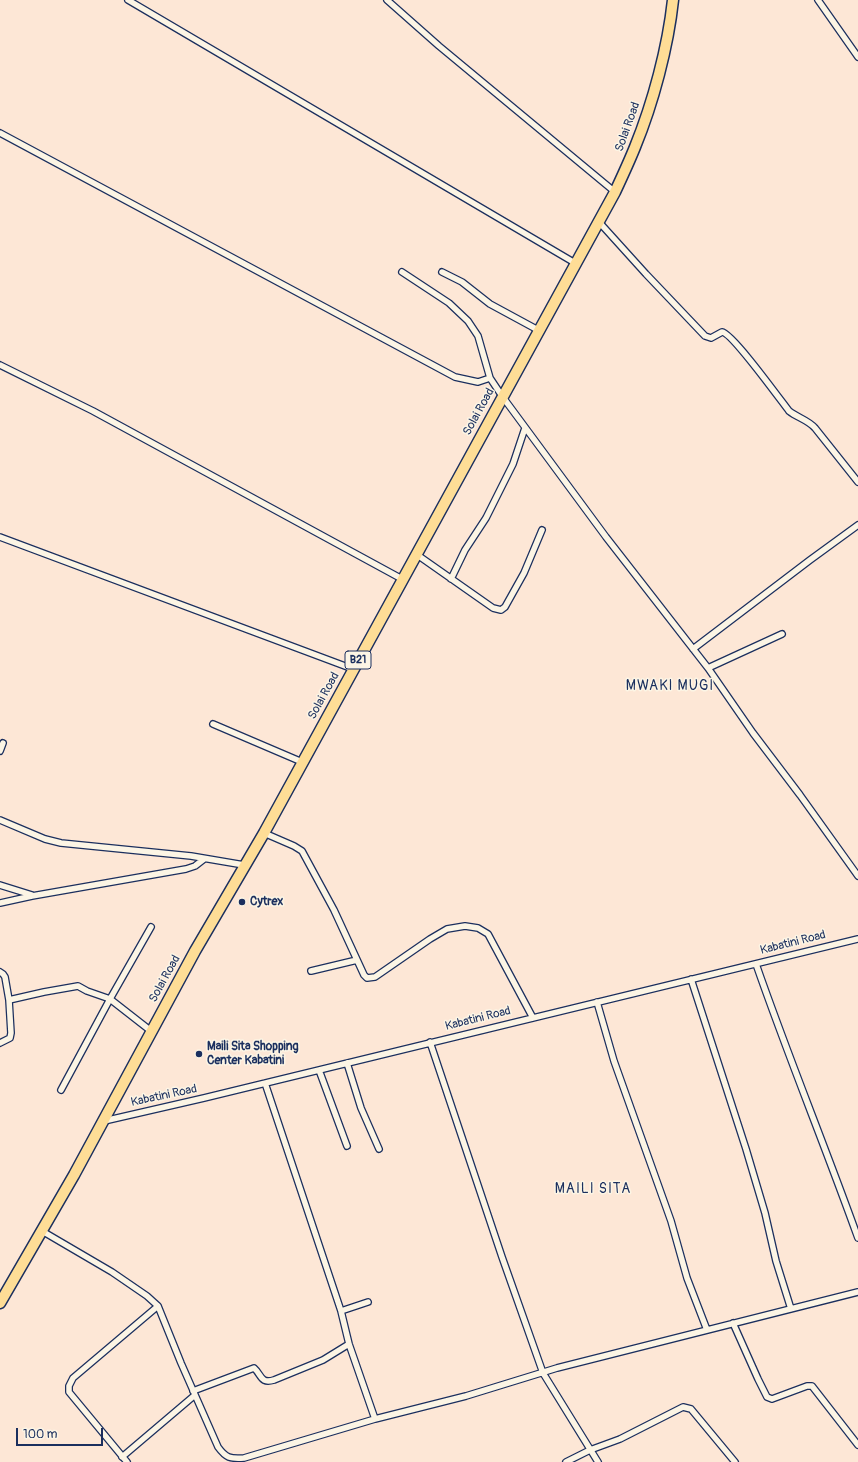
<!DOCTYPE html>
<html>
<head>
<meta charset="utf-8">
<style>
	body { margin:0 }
	#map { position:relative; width:858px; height:1462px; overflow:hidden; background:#fde7d6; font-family:Pangolin,sans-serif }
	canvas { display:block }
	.scale { position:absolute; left:16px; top:1428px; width:87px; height:18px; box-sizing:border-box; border:2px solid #1b2f5e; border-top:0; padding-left:5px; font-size:12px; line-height:14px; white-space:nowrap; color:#1b2f5e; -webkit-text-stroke:3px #fcf5e5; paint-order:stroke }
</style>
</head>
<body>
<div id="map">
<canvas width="858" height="1462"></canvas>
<div class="scale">100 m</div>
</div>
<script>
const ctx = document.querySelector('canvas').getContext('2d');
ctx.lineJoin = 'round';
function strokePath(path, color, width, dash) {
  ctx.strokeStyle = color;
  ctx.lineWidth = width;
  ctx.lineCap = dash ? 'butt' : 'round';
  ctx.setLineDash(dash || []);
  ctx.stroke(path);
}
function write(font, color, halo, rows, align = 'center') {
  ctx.font = font + ' Pangolin,sans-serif';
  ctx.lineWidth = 3;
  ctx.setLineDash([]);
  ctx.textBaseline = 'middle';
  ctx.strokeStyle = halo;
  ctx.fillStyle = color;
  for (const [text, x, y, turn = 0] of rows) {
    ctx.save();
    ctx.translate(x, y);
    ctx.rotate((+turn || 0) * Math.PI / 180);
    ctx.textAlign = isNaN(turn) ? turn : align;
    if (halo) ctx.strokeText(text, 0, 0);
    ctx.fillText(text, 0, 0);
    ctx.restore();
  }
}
const street = new Path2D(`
	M128,0L575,263
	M387,0L439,46L615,192
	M818,0L858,57
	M0,133L455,377L478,382L490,378
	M599,222L646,274L705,336L711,338L722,332C732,333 779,398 789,411C798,418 808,420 815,428L858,482
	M402,272L449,303L468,321L478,336L490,378L502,396L606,537L708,668L753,733L800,795L858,876
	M442,272L462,282L490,304L538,330
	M0,365L93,411L402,579
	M0,537L353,669
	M416,554L493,608L501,610L505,607L524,573L542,530
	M451,579L465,550L486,518L513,464L525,428
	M693,649L810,560L858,525
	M708,668L782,634
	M213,724L302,762
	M0,751L3,743
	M0,820L45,839L61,843L191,856L244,865
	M264,833L294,846L302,851L334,910L364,975L367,978L375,977L430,939L447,929L465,926L478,928L488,934L533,1018
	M0,885L32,895
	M0,903L32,896L186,869L195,866L204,859
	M756,964C788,1056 825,1146 858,1238
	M311,971L357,960
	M0,972L3,974L5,977L9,1000L11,1033L10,1038L0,1043
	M691,979L746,1149L765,1213L776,1261L791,1309
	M9,1000L44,992L78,986L87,991L110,999L151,1031
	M597,1002L614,1061L671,1221L687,1278L707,1330
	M430,1042L502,1257L543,1373L598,1462
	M347,1063L361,1108L379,1149
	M319,1070L347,1146
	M265,1083L341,1311L349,1344L375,1419
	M61,1090L110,999L151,927
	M104,1121L204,1098L858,939
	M42,1231L112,1272L147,1296L158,1306L181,1363L218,1447C226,1458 230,1459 244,1458L375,1419L466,1396L557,1368L858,1292
	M341,1311L368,1302
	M733,1323L758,1379L767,1397L772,1399L807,1386H812L858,1445
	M193,1391L254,1368C262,1375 260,1384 274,1380L323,1360L349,1344
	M122,1457L195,1395
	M127,1462L69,1392V1386L73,1378L158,1306
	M566,1462L590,1450L620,1439L683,1407L691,1409L735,1462`);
const highway = new Path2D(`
	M0,1303L74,1175L195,951L264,833L615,192C622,177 629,162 635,147C653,103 668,47 673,0`);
const markers = [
	[242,902,4,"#1b2f5e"],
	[199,1054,4,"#1b2f5e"]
];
const shields = [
	[358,660,26]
];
const shieldNames = [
	["B21",358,660]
];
const streetNames = [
	["Solai Road",628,127,-70],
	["Solai Road",479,412,-61],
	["Solai Road",324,696,-61],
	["Kabatini Road",793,943,-14],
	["Solai Road",165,979,-61],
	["Kabatini Road",478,1019,-14],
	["Kabatini Road",164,1096,-12]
];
const poiNames = [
	["Cytrex",250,902],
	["Maili Sita Shopping",207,1047],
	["Center Kabatini",207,1061]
];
const quarterNames = [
	["MWAKI MUGI",670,686],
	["MAILI SITA",593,1189]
];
strokePath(street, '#1b2f5e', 8);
strokePath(highway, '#1b2f5e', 13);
strokePath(street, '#fcf5e5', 5.5);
strokePath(highway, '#fedd96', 10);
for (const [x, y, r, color] of markers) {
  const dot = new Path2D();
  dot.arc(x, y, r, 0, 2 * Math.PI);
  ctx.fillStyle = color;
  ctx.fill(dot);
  strokePath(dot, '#fcf5e5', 1.5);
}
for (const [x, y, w] of shields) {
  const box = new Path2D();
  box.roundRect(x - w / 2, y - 9, w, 18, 3);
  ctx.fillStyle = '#fcf5e5';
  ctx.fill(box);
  strokePath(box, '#1b2f5e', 1);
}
write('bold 11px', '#1b2f5e', null, shieldNames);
write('12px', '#1b2f5e', '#fcf5e5', streetNames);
write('bold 12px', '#1b2f5e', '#fcf5e5', poiNames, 'left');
ctx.letterSpacing = '1px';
write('14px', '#1b2f5e', '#fcf5e5', quarterNames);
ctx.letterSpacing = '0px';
</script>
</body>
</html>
